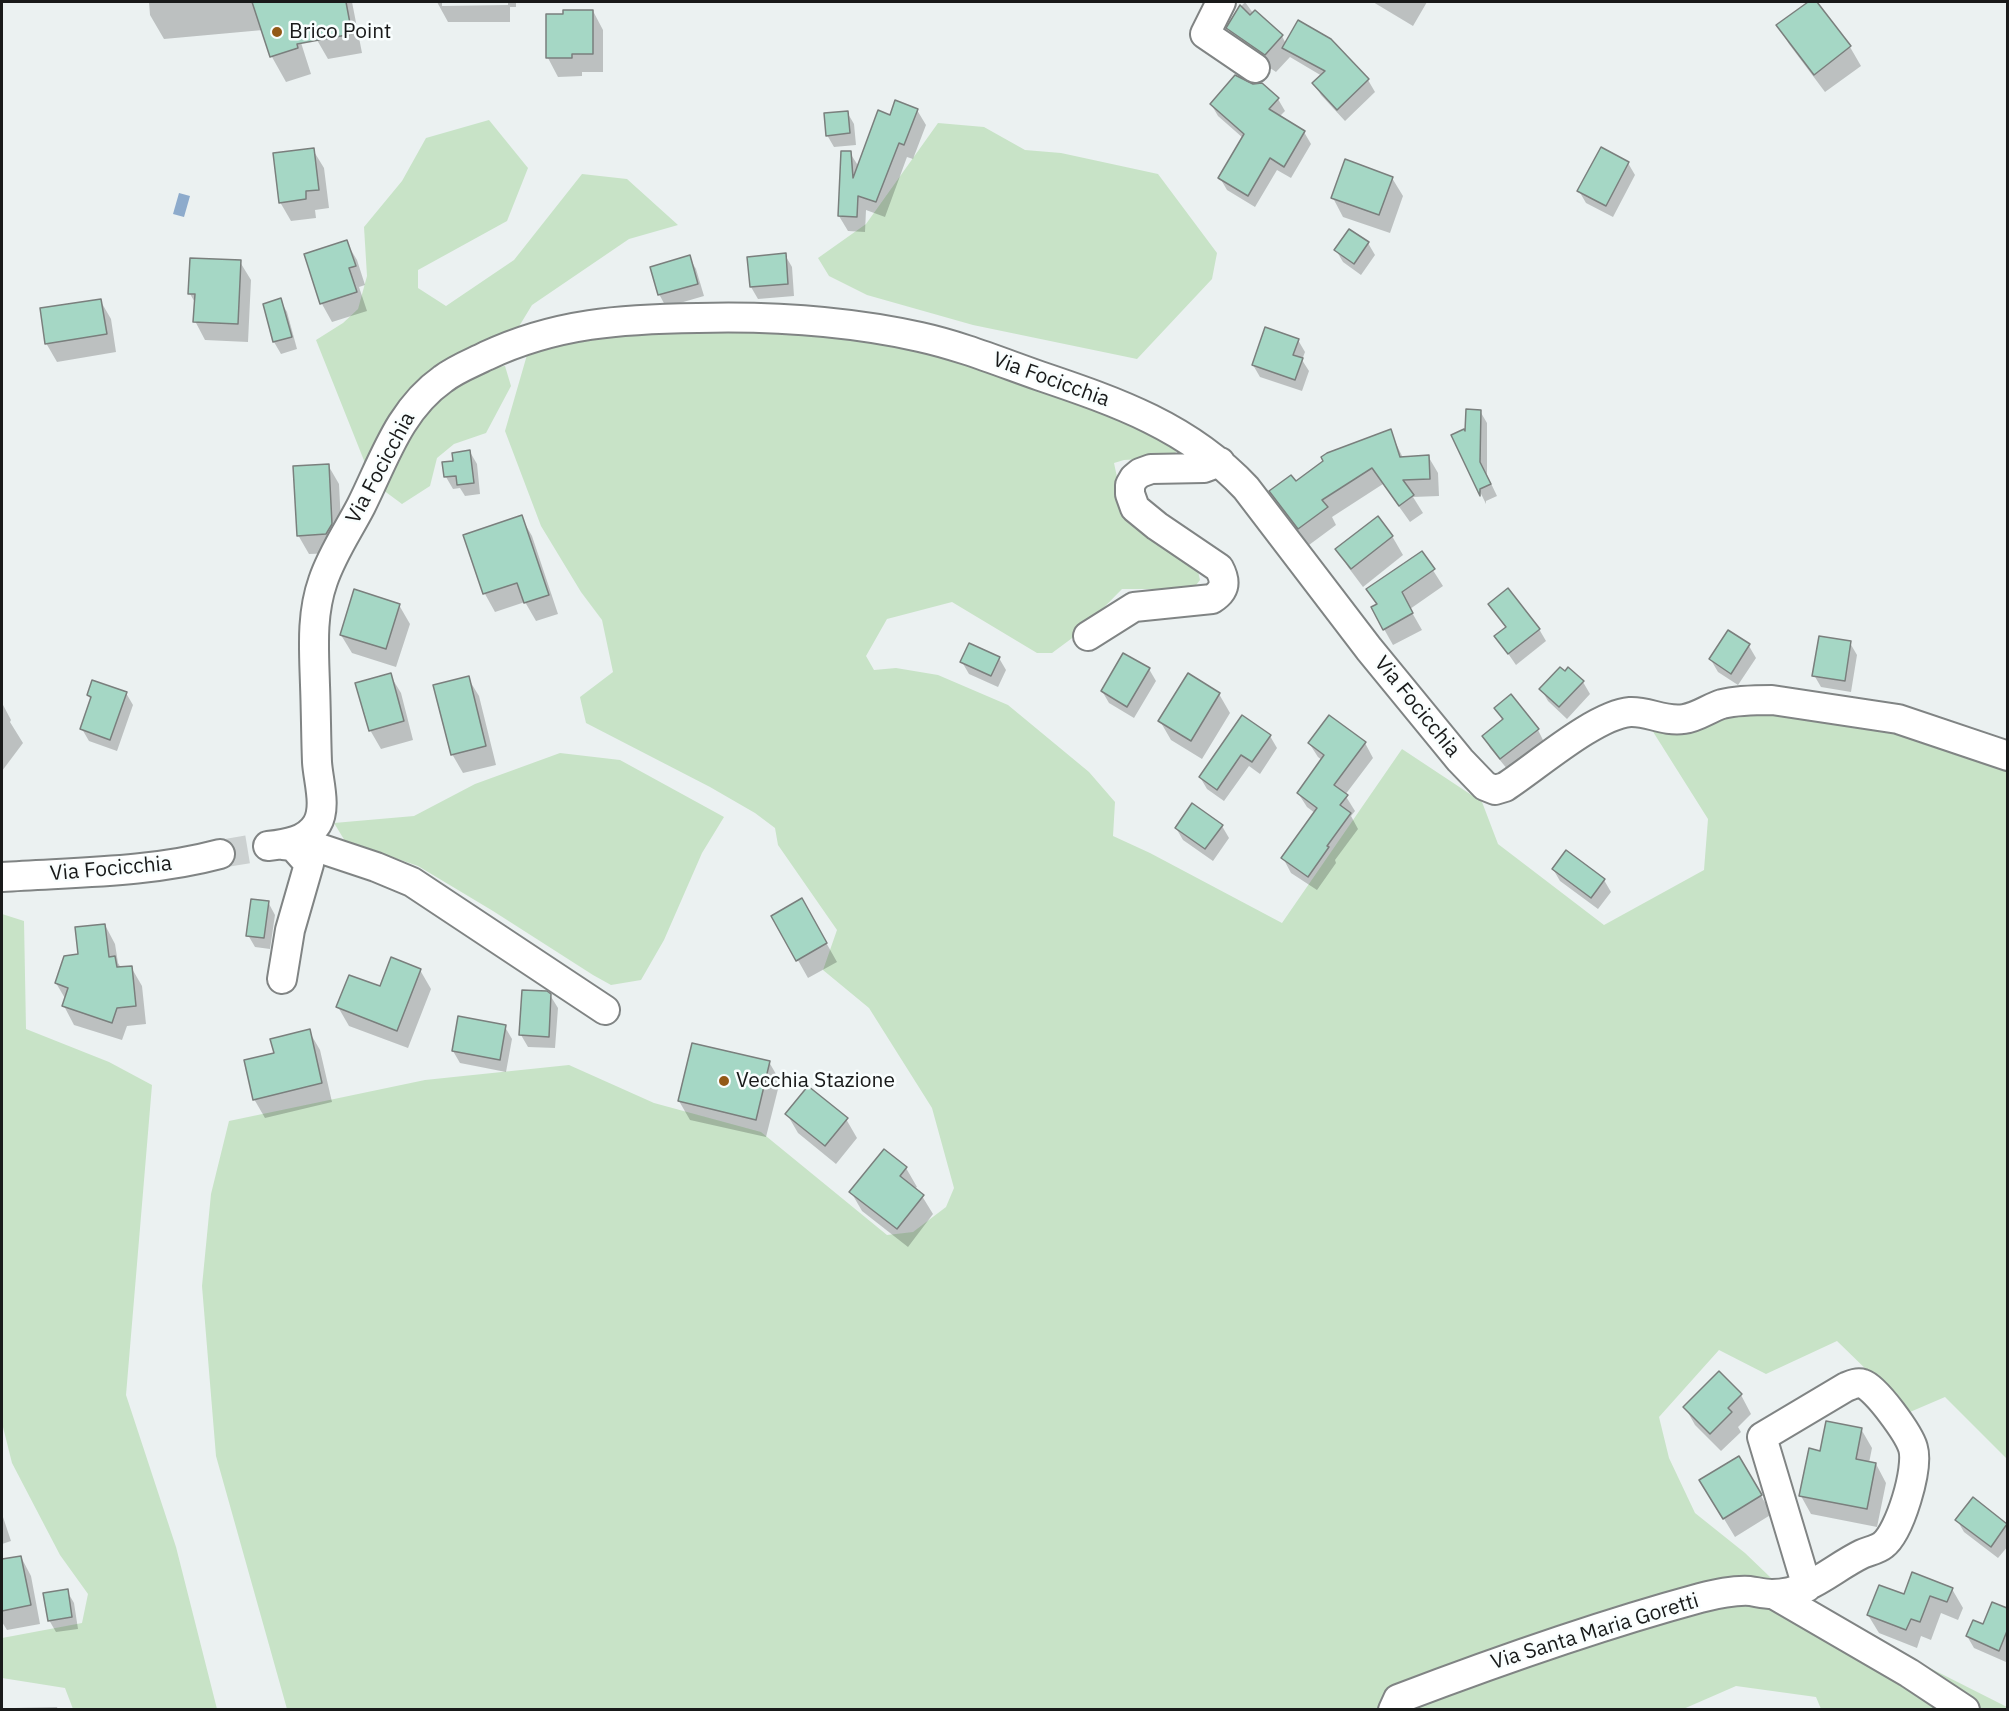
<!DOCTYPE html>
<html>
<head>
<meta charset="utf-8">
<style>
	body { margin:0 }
	#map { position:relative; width:2009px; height:1711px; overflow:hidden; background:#ebf1f1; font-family:"IBM Plex Sans",sans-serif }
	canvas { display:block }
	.frame { position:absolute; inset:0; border:3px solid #191a1a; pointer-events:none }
</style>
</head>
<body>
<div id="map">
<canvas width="2009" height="1711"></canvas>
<div class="frame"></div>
</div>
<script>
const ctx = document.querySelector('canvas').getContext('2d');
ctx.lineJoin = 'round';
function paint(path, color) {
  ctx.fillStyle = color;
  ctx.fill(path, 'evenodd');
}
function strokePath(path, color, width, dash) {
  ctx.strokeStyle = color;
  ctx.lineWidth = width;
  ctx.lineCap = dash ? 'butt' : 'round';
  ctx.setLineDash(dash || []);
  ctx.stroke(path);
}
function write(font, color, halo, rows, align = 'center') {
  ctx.font = font + ' "IBM Plex Sans",sans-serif';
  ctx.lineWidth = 5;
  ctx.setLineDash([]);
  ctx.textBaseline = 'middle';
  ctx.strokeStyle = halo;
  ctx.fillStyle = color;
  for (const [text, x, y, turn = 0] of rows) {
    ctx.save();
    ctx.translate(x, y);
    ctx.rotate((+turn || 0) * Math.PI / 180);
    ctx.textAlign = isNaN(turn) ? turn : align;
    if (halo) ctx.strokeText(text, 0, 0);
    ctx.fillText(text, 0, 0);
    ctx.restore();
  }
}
const green = new Path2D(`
	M489,120L528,168L507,221L418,270V288L446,306L514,260L582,174L627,179L678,225L629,239L532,305L515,333L423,384L365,463L316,340L343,323L358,309L367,276L364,227L402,181L426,138Z
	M938,123L984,127L1025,150L1061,153L1158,174L1217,253L1212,279L1137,359L973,325L867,295L829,276L818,258L866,224Z
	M583,331H839L965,359L1118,413L1179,448L1172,457L1124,460L1114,463L1121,496L1197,567L1200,580L1193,589H1122L1079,633L1052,653H1037L952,602L887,619L866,656L874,670L896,668L938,675L1008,705L1089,772L1115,802L1113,836L1150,853L1282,923L1402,749L1482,802L1498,844L1604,925L1704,870L1708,819L1645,719L1734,706L1910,729L2007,763V1459L1945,1397L1910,1412L1837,1341L1766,1374L1719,1350L1659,1417L1669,1458L1695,1513L1745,1553L1793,1599L2007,1707V1709H1821L1816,1697L1736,1686L1681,1710L287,1709L216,1456L202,1286L211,1194L229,1121L425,1080L569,1065L654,1103L761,1132L887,1235L913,1232L946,1207L954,1188L932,1108L869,1008L823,970L837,930L778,845L775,828L755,813L710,787L586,723L580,697L613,672L602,620L581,592L541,526L505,431L529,348Z
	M505,366L511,386L486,433L454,444L437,458L430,486L402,504L379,487L406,428L441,393L484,369Z
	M560,753L620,760L724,817L702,853L664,940L641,980L611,985L593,975L493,911L418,866L345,841L334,823L414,816L475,784Z
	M2,914L24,921L26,1029L109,1062L152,1085L126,1395L176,1547L217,1709H73L65,1688L2,1678V1638L82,1623L88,1594L60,1555L12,1463L2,1423Z`);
const water = new Path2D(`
	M179,193L190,196L184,217L173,214Z`);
const shadow = new Path2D(`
	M149,2H288L311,74L286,82L272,57L263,30L164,39L150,15Z
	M310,2H352L362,53L328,59L317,40Z
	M437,2H516V7H510V22H448ZM442,2H508V5L442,6Z
	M1245,2L1253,13L1282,36L1286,44L1330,40L1368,80L1375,92L1345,121L1321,95L1314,83L1322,76L1290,57L1276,72L1239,47L1228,28L1237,11Z
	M1373,2H1427L1413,26Z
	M1810,2H1816L1850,47L1861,66L1825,92L1789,44L1778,26Z
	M593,11L603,30V72H582V76L558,77L548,58Z
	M1278,99L1285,111L1279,117L1304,132L1311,144L1291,178L1277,170L1255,207L1227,190L1220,178L1243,138L1218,116L1211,104Z
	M917,110L926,125L913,159L907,157L885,217L866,210L865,232L848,231L839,216L850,153L859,167L890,116Z
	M847,112L854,124L856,145L834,147L827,135Z
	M313,150L324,168L329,208L315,210L316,218L291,221L280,202Z
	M1628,163L1635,175L1613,217L1586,203L1579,191Z
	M1392,178L1403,196L1390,233L1343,217L1333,198Z
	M346,242L357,260L365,285L359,287L367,311L332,322L322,304L306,255Z
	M1368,243L1375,255L1361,275L1343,262L1336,250Z
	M785,255L792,267L794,296L758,299L751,287Z
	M689,257L696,269L704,296L666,307L659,294Z
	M240,262L251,280L248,342L205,340L195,321L196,304L190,294Z
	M100,300L111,319L116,352L57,362L46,343Z
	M280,300L287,312L297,349L281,354L274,342Z
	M1298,340L1305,352L1302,360L1309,371L1302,391L1260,377L1253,365Z
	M1480,411L1487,423V475L1497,496L1486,501V504L1453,436L1467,437Z
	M1390,431L1403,458L1428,456L1438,473L1439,496L1413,497L1423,513L1410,522L1383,484L1332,517L1336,525L1309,545L1281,508L1271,491L1295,483L1324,461Z
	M470,452L477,464L480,494L465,496L460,488L453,489L446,477L454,462Z
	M328,465L339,484L342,543L337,553L309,554L298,535Z
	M521,517L532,536L558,614L536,621L525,602L495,612L485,594L465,536Z
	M1392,536L1403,555L1363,587L1348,567L1337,549Z
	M1422,553L1443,586L1410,609L1422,630L1393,645L1384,629L1377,605L1368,590Z
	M1490,604L1539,629L1546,641L1516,665L1496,636L1506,628Z
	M399,605L410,624L396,667L352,653L341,635Z
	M1850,643L1857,655L1851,692L1821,687L1814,675Z
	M1749,646L1756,658L1738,685L1718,672L1711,660Z
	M999,658L1006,670L998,687L969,674L962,662Z
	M1149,669L1156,681L1134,718L1109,703L1102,691Z
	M1565,673L1583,682L1590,694L1567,719L1548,701L1541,689Z
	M390,675L401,693L413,740L381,749L370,730Z
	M468,678L479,696L496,765L463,773L452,754Z
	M126,693L133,705L117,751L89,741L82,729L92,701L88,695Z
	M1219,694L1230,713L1202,759L1171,740L1160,721Z
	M2,703L11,720L10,722L23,743L2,771Z
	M1496,708L1538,730L1544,742L1508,770L1490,748L1484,736L1503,721Z
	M1243,717L1270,736L1277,748L1260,774L1249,766L1224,801L1207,789L1200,777Z
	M1309,743H1365L1373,758L1345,795L1355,811L1351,816L1358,829L1335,860L1336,863L1317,890L1291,873L1283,858L1315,813L1307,807L1298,793L1322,760L1318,757Z
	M1222,826L1229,838L1213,861L1183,840L1176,828Z
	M1553,869L1604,880L1611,892L1598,909L1560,881Z
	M802,900L837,962L808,978L773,916Z
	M268,902L275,915L270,949L255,947L248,935Z
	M105,925L115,944L118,963L121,968L131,967L142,986L146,1024L127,1026L122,1040L74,1025L64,1006L66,1000L56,983Z
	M420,970L431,989L408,1048L349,1026L338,1007Z
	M550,995L558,1008L555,1048L528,1047L521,1035Z
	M505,1027L512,1039L506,1072L460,1063L453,1051Z
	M309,1031L320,1050L332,1102L265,1118L254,1099L276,1054Z
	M769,1062L780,1081L766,1137L690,1120L679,1101Z
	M787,1114L846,1119L857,1138L836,1164L798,1133Z
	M906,1168L917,1187L914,1189L922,1196L933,1214L908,1247L862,1211L851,1192Z
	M1741,1395L1751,1414L1738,1427L1741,1432L1721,1451L1695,1425L1685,1407Z
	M1861,1429L1872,1448L1869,1463L1876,1464L1886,1483L1877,1527L1811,1514L1801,1496L1821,1453Z
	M1738,1458L1772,1514L1735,1537L1712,1499Z
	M1973,1499L2008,1526V1546L1998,1558L1964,1532L1957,1520Z
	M2,1514L11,1541L2,1544Z
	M21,1557L31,1576L40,1624L7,1630L2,1622V1561Z
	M1952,1589L1963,1608L1958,1620L1941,1613L1931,1640L1921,1636L1917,1648L1879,1633L1868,1615L1904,1596Z
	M67,1591L74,1603L78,1629L56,1632L49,1620Z
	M1993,1604L2008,1610L2006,1662L1974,1648L1967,1636L1983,1626Z
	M57,1707L58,1710H14V1708Z`);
const building = new Path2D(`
	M252,2H346L352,34L297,44L298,48L270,57Z
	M1808,2H1817L1851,46L1814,75L1776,25Z
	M1240,5L1250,15L1255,10L1283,35L1265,55L1226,28Z
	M563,10H593V54H572V58H546V14H563Z
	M1298,20L1331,39L1369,79L1337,110L1312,83L1325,71L1282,48Z
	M1235,75L1253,84L1262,83L1279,98L1269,109L1305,131L1284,167L1270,158L1248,196L1218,178L1244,134L1210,104Z
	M895,100L918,109L904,145L899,143L876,202L858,196L857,217L838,216L841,151H851L853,178L878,110L890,115Z
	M848,111L850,133L826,136L824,113Z
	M1601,147L1629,162L1606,206L1577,191Z
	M314,148L319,190L306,191V199L279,203L273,153Z
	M1345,159L1393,177L1379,215L1331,198Z
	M1349,229L1369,242L1354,264L1334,250Z
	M347,240L356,266L349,268L357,292L320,304L304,254Z
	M786,253L788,284L750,287L747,257Z
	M690,255L698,284L658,295L650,267Z
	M190,258L241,260L238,324L193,322L195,294H188Z
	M281,298L292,337L273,342L263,304Z
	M101,299L107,334L45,344L40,308Z
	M1265,327L1299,339L1293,355L1303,358L1295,380L1252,365Z
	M1466,409L1481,410L1480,462L1491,484L1480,489V496L1451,435L1464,429L1465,431Z
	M1391,429L1400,457L1429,455L1430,479L1403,480L1414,495L1399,506L1372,468L1322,500L1328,507L1298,529L1269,491L1291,475L1296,481L1323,461L1321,457L1327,453Z
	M470,450L474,483L457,485L456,476L444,477L442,462L453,461L452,453Z
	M329,464L332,524L326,534L297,536L293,466Z
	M522,515L549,595L524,603L517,583L483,594L463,535Z
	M1378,516L1393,536L1351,569L1335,549Z
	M1422,551L1435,569L1402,592L1413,613L1383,630L1371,607L1377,604L1366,589Z
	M1508,588L1540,629L1508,654L1494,636L1506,627L1488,604Z
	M354,589L400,604L386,649L340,635Z
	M1728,630L1750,644L1731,674L1709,659Z
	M1819,636L1851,641L1845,681L1812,676Z
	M969,643L1000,657L991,676L960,662Z
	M1123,653L1150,668L1127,707L1101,691Z
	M1560,667L1565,671L1568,667L1584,681L1559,707L1539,689Z
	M391,673L404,721L369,731L355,683Z
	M1188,673L1220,693L1191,741L1158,721Z
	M469,676L486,746L451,755L433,685Z
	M92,680L127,692L110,740L80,729L91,697L87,695Z
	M1511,694L1539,729L1500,759L1482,736L1503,719L1494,708Z
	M1242,715L1271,735L1252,762L1241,755L1217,790L1199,777Z
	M1329,715L1366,742L1334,785L1348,795L1340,805L1351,813L1327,846L1329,847L1308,877L1281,858L1317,808L1297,793L1324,755L1308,743Z
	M1192,803L1223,825L1205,849L1175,828Z
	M1566,850L1605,879L1591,898L1552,869Z
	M802,898L827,943L796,961L771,916Z
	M251,899L269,901L264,938L246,936Z
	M105,924L109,957L115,956L117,967L132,966L136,1006L117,1008L112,1023L62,1006L68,988L55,983L64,956L78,954L75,927Z
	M391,957L421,969L397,1031L336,1007L349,975L380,986Z
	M522,990L547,991L551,994L549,1037L519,1035Z
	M458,1016L506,1025L500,1060L452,1051Z
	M310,1029L322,1083L253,1100L244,1060L274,1053L270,1039Z
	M692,1043L770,1061L756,1120L678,1101Z
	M808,1086L848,1118L825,1146L785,1114Z
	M884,1149L907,1167L900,1176L924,1195L897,1229L849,1192Z
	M1719,1371L1742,1394L1728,1408L1732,1412L1710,1434L1683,1407Z
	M1826,1421L1862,1428L1856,1459L1876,1463L1867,1509L1799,1496L1809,1448L1820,1451Z
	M1739,1456L1762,1495L1723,1519L1699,1480Z
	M1973,1497L2007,1524L1991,1547L1955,1520Z
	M21,1556L31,1605L2,1611V1559Z
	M1912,1572L1953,1588L1947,1602L1930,1596L1920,1622L1911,1619L1906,1630L1867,1615L1879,1585L1904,1594Z
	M68,1589L72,1617L48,1621L43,1593Z
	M1992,1602L2007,1608V1631L1999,1651L1966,1636L1973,1620L1983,1624Z`);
const minorTunnel = new Path2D(`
	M220,854L268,846`);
const minor = new Path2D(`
	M1221,2L1205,34L1255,68
	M1088,636L1134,607L1212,599C1226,590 1226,581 1219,568L1157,526L1135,508L1130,494V485L1134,478L1140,473L1151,469L1204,468L1220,462
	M283,845L322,849L376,867L412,882L605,1010
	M268,846C286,844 307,841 317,824C327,807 318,780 317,762C316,736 316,710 315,685C314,650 311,615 323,581C332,554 348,531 361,506C384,460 399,410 443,379C456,369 472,363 486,356C556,323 622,319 698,318C773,316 847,321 920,337C961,346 1000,362 1040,376C1117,402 1189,427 1246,488L1369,649L1460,760L1485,786L1495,790L1505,787C1536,767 1595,715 1630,712C1648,711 1664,722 1684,719C1698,717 1709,708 1722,704C1738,700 1756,700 1772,700L1898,719L2008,756
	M2,877C75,872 149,873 220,854
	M282,979L290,930L309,864L292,845
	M1773,1594L1909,1673L1965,1710
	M1393,1710L1398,1699C1498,1661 1597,1626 1700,1598C1716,1594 1733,1590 1750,1591C1757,1592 1765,1594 1772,1594C1809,1594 1831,1569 1862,1554C1868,1551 1877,1550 1883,1545C1900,1532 1919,1468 1913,1448C1909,1434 1876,1388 1863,1384C1857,1382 1851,1385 1846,1387L1762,1437L1807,1587`);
const markers = [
	[277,32,6,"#935917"],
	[724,1081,6,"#935917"]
];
const poiNames = [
	["Brico Point",289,32],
	["Vecchia Stazione",736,1081]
];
const streetNames = [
	["Via Focicchia",1051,380,20],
	["Via Focicchia",381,468,-62],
	["Via Focicchia",1417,707,51],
	["Via Focicchia",111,869,-5],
	["Via Santa Maria Goretti",1595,1632,-17]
];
paint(green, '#c8e3c7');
paint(water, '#8dabcc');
paint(shadow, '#0003');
paint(building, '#a5d7c5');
strokePath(building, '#7a7f7d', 1.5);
strokePath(minorTunnel, '#ccd1d1', 28, [28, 14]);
strokePath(minor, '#808484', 32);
strokePath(minor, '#fff', 28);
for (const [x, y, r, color] of markers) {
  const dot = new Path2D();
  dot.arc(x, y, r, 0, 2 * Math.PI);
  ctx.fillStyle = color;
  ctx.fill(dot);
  strokePath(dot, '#f9fefe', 2);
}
write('21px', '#191a1a', '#f9fefe', poiNames, 'left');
write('21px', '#191a1a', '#f9fefe', streetNames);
</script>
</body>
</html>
